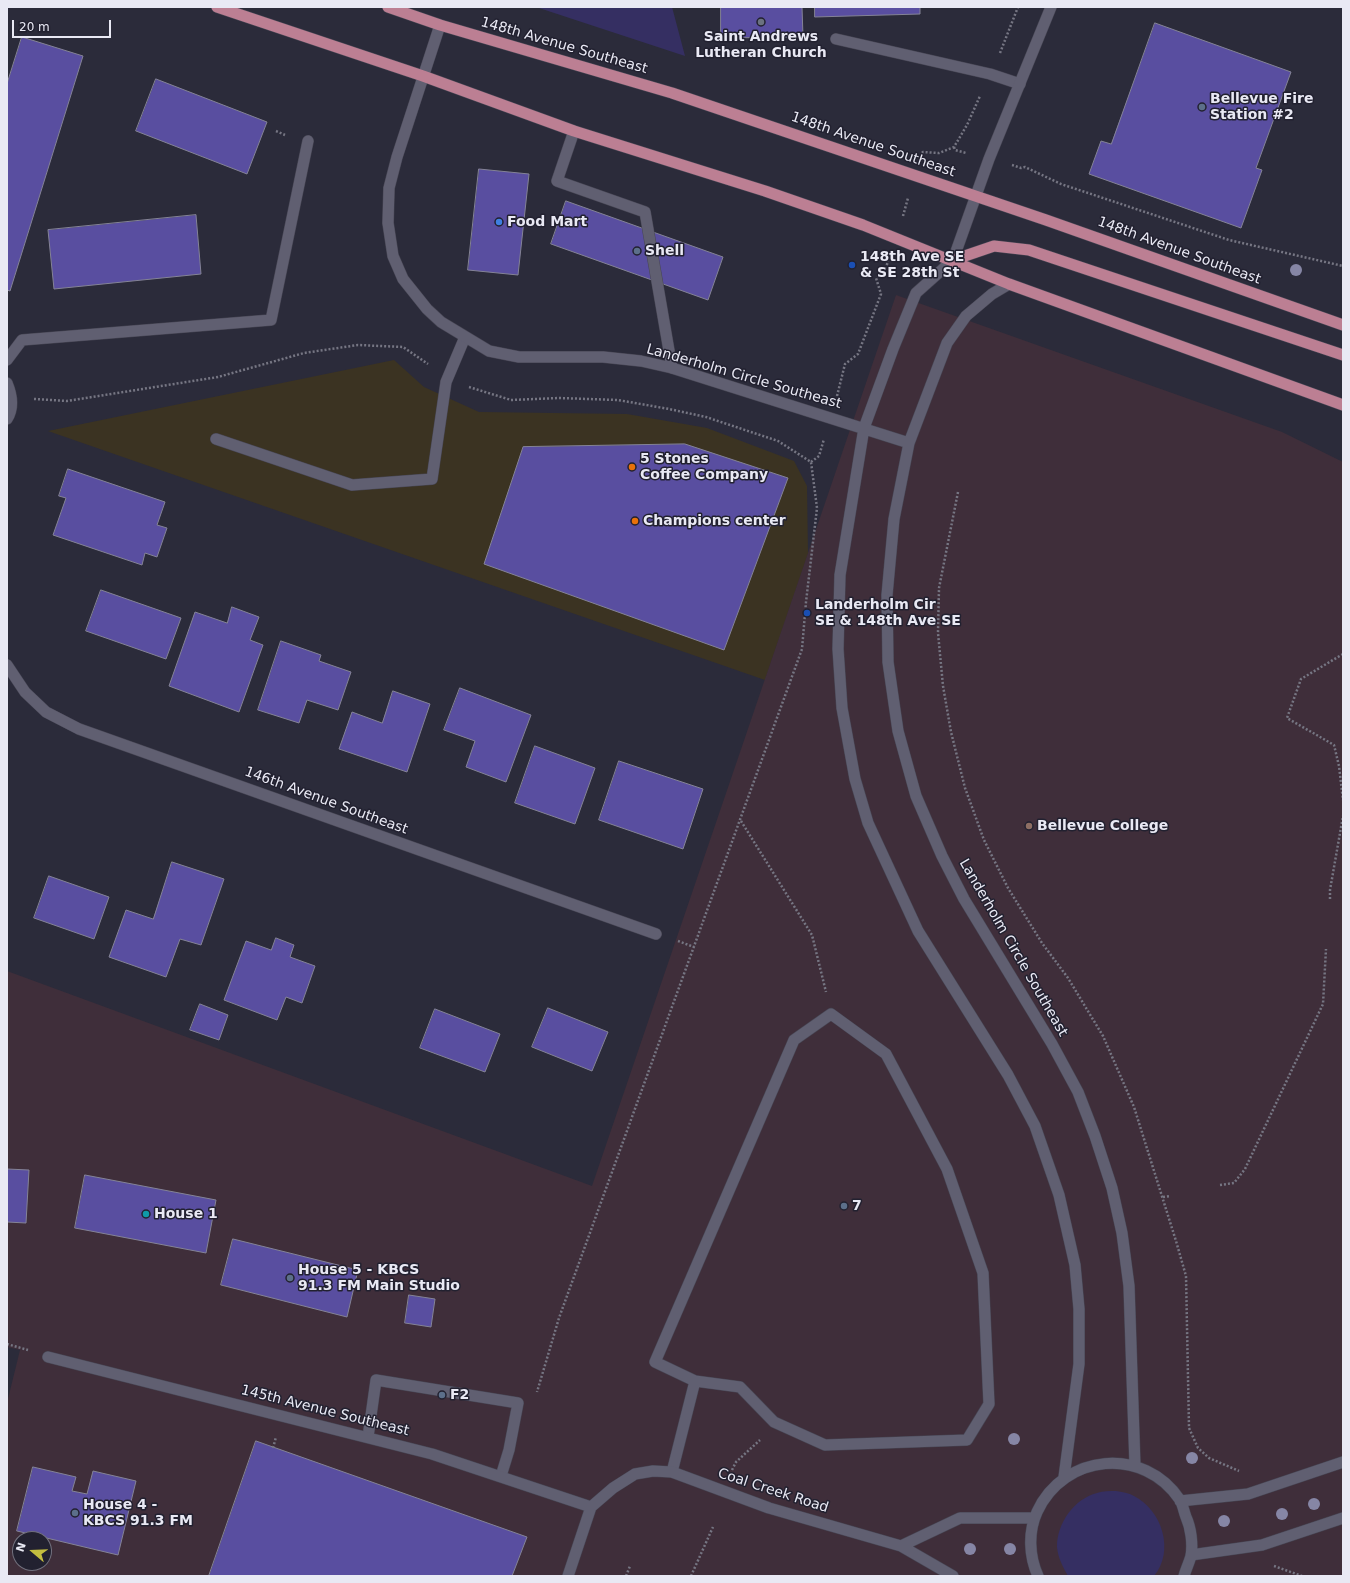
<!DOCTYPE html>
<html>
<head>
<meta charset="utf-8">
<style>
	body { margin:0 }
	#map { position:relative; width:1350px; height:1583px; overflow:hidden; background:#2b2b3a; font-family:"DejaVu Sans",sans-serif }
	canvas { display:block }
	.frame { position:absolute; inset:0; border:8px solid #e9e9f4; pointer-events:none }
	.north { position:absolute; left:12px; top:1531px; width:40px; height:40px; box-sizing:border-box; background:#222130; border:1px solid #72717e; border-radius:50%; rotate:289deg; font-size:11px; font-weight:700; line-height:16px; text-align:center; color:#e9e9f4 }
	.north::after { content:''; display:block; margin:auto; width:14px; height:18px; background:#c3bd3f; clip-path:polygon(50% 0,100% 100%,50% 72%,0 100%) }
	.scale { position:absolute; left:12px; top:20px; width:99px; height:18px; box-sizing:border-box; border:2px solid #e9e9f4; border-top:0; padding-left:5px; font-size:12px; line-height:14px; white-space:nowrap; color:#e9e9f4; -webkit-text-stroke:3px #222130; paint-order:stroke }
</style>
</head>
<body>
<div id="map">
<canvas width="1350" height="1583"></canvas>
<div class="frame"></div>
<div class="north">N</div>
<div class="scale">20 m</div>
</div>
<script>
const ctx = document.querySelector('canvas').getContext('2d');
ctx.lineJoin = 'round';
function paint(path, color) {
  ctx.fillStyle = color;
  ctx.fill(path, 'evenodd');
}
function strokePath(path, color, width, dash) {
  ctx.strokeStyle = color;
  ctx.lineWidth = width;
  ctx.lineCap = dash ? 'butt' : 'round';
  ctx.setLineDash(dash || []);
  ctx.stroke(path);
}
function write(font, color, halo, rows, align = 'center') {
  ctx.font = font + ' "DejaVu Sans",sans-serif';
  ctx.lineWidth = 3;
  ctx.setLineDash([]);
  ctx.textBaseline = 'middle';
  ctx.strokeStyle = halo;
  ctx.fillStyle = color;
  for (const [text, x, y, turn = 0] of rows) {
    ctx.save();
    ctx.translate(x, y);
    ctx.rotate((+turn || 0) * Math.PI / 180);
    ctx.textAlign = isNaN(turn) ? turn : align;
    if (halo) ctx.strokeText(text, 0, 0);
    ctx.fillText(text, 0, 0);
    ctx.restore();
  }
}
const commercial = new Path2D(`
	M394,360L424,387L479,412L627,414L707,428L794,461L807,486L808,554L765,680L48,431Z`);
const education = new Path2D(`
	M896,295L1282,432L1343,462V1576H7V1403L20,1350L7,1347V971L592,1186ZM20,1539H44V1563H20Z`);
const green = new Path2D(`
	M536,7H672L685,56Z
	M1116,1491C1122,1492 1129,1493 1134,1496C1162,1510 1175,1551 1154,1576H1068C1063,1567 1058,1558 1057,1547C1057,1523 1074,1499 1097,1493C1103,1491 1110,1491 1116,1491Z`);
const building = new Path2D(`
	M721,7H802L803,37L721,38Z
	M815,7H920V14L815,17Z
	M1155,23L1291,72L1256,168L1262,170L1241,228L1089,174L1101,141L1111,144Z
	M22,37L83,56L10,291L7,290V84Z
	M156,79L267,122L247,174L136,131Z
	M479,169L529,174L518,275L468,270Z
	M566,201L723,257L708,300L551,244Z
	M196,215L201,274L54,289L48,230Z
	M685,444L788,478L724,650L484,564L523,447Z
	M68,469L165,502L157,525L167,528L157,557L145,553L142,565L53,535L66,498L59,496Z
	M101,590L181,618L166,659L86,631Z
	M232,607L259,617L250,640L263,645L239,712L169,686L195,612L227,623Z
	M281,641L321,655L319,661L351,672L338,710L307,700L299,723L258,710Z
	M460,688L531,715L506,782L466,767L475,741L444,730Z
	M393,691L430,704L407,772L339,749L352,712L382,723Z
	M535,746L595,768L575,824L515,803Z
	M619,761L703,789L683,849L599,820Z
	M172,862L224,879L201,945L180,939L166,977L109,957L126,910L153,919Z
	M49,876L109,897L94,939L34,918Z
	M276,938L294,945L290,957L315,966L302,1003L286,997L277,1020L224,1000L246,941L271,950Z
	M200,1004L228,1015L219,1040L190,1030Z
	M548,1008L608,1032L592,1071L532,1047Z
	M435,1009L500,1034L485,1072L420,1048Z
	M7,1169L29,1170L26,1223L7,1222Z
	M85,1175L216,1200L206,1253L75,1228Z
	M233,1239L358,1270L347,1317L221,1285Z
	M409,1295L435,1299L431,1327L405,1323Z
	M256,1441L527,1537L512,1576H209Z
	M33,1467L76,1477L72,1491L87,1494L93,1471L136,1481L118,1555L17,1531Z`);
const path = new Path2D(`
	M1000,53L1018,7
	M276,131L285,135
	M954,147L955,150L966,153
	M922,153L923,152L939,153L954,147L967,125L980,96
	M1012,165L1021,168L1025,167L1061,184L1229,240L1343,266
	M903,216L908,198
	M469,387L511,400L559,398L618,400L669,409L706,417L778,441L811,462L817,508L806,602L802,649L559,1318L537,1392
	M837,396L845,364L858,354L881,294L876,278L885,271L888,261
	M34,399L67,401L218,377L304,353L358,345L403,347L428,364
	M811,462L819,456L824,439
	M958,492L939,588L938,633L943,686L951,732L965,788L984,840L1008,888L1042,943L1068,978L1103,1036L1134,1107L1176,1241L1186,1276L1189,1428L1198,1448L1209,1458L1239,1471
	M1343,654L1301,679L1287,718L1334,745L1339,766L1343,800
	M741,821L812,935L826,992
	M1330,899V890L1343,816
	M678,941L694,947
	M1220,1185L1234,1183L1245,1169L1323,1004L1326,949
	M1163,1197L1170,1196
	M7,1344L28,1350
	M273,1448L276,1437
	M732,1470L736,1462L760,1440
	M1274,1566L1302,1576
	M626,1576L630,1566
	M691,1576L713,1527`);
const service = new Path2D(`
	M836,39L990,74L1020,84
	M574,131L557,181L645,212L672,368
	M7,360L22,340L271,320L308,141
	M216,439L352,485L432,479L446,382L465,337
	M368,1437L376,1380L518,1403L509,1450L501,1476
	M672,1472L695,1381L740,1387L774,1422L825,1445L967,1440L989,1404L983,1273L947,1169L886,1054L831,1014L794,1040L655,1362L695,1381`);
const minor = new Path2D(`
	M1051,7L989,159L953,260L916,293L893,349L864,428L840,575L838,649L842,708L855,779L868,823L918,931L1008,1075L1035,1126L1059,1195L1075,1265L1079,1309V1364L1064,1477
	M440,25L397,157L389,188L388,223L393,256L403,279L427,309L441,322L489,351L519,357H603L641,361L672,368L909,443
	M1009,284L992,294L966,316L947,343L909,443L894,519L887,595L888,662L898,731L916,796L942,856L964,899L1052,1044L1078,1092L1095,1136L1112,1188L1122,1233L1129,1286L1135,1466
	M7,383C12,395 14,408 7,419
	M7,665L25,692L46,712L79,729L656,934
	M48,1357L432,1454L591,1507
	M1180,1501L1248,1494L1343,1462
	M901,1546L960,1518H1034
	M1191,1555L1262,1545L1343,1518
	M568,1576L591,1507L613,1488L635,1474L653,1471L672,1472L769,1508L901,1546L953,1576
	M1038,1576C1029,1556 1028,1532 1037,1512C1064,1453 1144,1446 1180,1500C1183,1505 1184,1512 1186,1517C1191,1528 1193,1544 1191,1556C1189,1563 1186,1569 1184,1576`);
const primary = new Path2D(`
	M217,7L423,76L574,131L765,191L863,225L1009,284L1343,405
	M388,7L440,25L672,93L1046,220L1343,325
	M953,260L994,246L1029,250L1343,355`);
const trees = [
	[1296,270],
	[1014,1439],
	[1192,1458],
	[1314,1504],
	[1282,1514],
	[1224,1521],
	[970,1549],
	[1010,1549]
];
const markers = [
	[761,22,4,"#6b7280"],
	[1202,107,4,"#5c6f8a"],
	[499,222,4,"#3f7fe0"],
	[637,251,4,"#5c6f8a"],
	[852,265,4,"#1a4fb4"],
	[632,467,4,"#e8710a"],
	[635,521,4,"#e8710a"],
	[807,613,4,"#1a4fb4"],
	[1029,826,4,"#8d6e63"],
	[844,1206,4,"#5c6f8a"],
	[146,1214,4,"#0f9aa8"],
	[290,1278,4,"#5c6f8a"],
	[442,1395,4,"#5c6f8a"],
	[75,1513,4,"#5c6f8a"]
];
const poiNames = [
	["Saint Andrews",761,37,"center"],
	["Lutheran Church",761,53,"center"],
	["Bellevue Fire",1210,99],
	["Station #2",1210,115],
	["Food Mart",507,222],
	["Shell",645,251],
	["148th Ave SE",860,257],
	["& SE 28th St",860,273],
	["5 Stones",640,459],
	["Coffee Company",640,475],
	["Champions center",643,521],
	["Landerholm Cir",815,605],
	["SE & 148th Ave SE",815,621],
	["Bellevue College",1037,826],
	["7",852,1206],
	["House 1",154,1214],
	["House 5 - KBCS",298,1270],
	["91.3 FM Main Studio",298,1286],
	["F2",450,1395],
	["House 4 -",83,1505],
	["KBCS 91.3 FM",83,1521]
];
const streetNames = [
	["148th Avenue Southeast",564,46,16],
	["148th Avenue Southeast",873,145,19],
	["148th Avenue Southeast",1179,251,20],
	["Landerholm Circle Southeast",744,377,16],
	["146th Avenue Southeast",326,801,20],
	["Landerholm Circle Southeast",1013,948,60],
	["145th Avenue Southeast",325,1411,14],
	["Coal Creek Road",773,1491,18]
];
paint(commercial, '#3b3322');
paint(education, '#3f2e3a');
paint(green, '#352f62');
paint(building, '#594ea0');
strokePath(building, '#848396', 1);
strokePath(service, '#474654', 12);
strokePath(minor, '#474654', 12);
strokePath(primary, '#474654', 12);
strokePath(path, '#767683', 2.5, [2, 2]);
strokePath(service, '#605f71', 11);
strokePath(minor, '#605f71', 11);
strokePath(primary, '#bc7f93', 11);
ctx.fillStyle = '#8686a5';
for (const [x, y] of trees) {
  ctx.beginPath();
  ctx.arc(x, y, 6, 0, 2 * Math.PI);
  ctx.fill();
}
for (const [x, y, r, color] of markers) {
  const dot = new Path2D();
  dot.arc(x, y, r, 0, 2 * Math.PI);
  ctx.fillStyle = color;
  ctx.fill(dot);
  strokePath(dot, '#222130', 1.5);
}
write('bold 14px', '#e9e9f4', '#222130', poiNames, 'left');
write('14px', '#e9e9f4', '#222130', streetNames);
</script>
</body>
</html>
